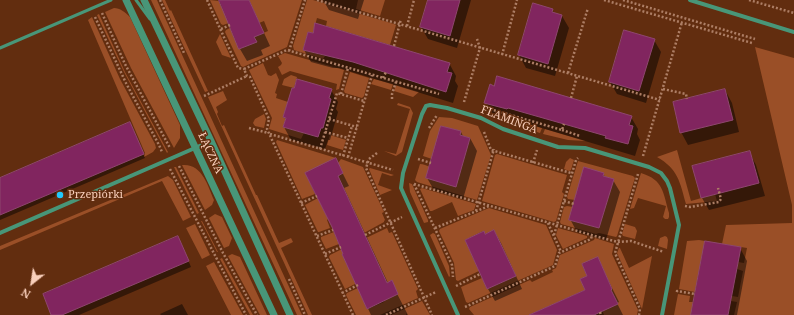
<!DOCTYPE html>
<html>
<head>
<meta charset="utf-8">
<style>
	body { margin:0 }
	#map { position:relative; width:794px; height:315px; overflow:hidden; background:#622d0f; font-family:"Noto Serif",serif }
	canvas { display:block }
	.north { position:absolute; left:12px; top:263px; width:40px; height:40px; -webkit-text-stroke:3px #622d0f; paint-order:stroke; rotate:210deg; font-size:11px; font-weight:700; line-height:16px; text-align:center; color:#f9cfbb }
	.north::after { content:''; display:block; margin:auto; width:14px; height:18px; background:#f9cfbb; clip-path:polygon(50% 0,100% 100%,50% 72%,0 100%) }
</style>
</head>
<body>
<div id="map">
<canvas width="794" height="315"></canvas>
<div class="north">N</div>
</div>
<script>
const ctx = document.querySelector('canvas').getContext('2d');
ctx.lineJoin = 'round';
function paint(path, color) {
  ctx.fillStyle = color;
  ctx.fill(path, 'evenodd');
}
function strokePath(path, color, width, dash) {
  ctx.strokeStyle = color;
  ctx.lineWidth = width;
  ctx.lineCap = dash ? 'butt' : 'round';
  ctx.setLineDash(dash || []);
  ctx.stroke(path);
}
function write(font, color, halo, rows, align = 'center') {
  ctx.font = font + ' "Noto Serif",serif';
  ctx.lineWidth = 3;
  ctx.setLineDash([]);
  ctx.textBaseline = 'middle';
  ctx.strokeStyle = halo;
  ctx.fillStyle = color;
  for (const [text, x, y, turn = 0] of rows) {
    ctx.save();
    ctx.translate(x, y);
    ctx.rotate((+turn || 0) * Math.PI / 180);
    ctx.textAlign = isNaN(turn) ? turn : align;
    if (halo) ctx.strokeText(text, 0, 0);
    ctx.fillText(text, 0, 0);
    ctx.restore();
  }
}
const green = new Path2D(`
	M151,0H157L160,7L302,315H297Z
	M162,0H165L170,11L171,10L208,91L205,92Z
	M210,0L219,1L229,23L223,25L221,24Z
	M249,0H302L287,47L243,67L241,66L225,32L226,30L230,28L239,49L256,42L254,37L268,31L264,21L259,23Z
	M307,0H313L394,24L396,25L390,45L326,26L327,21L317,18L313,33L308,32L303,50L325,56L323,59L294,50L293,46Z
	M358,0H385L380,16L356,9Z
	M114,8C120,8 125,12 130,17L180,125V138L174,148L131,68L105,12Z
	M99,14L125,72L168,152L167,153L124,72L97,15Z
	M92,17L120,79L155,144L156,148L153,152L144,157L145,153L88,20Z
	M220,34L231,58L222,55L216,42Z
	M755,47L794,58V315H734L737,302L731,301L732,296L738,297L743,271L737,269L738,262L744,263L747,248L722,244L726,225L792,223V205Z
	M285,53L344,70L339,89L336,90L337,84L290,71L282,75L278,67L281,65L282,63L278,56Z
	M263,63L268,75L271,76L276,73L279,80L275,93L277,94L276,98L288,102L283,117L286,118L283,127L304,133L301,139L269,129L272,118L249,70Z
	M350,72L369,78L364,96L362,98L345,93L344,91Z
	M291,75L297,77L294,88L282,85L284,79Z
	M374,79L393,84L391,90L371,84Z
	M396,85L419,92L413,97L394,91Z
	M223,91L227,100L216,107L218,112L217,114L222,126L224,125L256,195H257L279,243L291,238L293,242L281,248L312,315H308L208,97Z
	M398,103L410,107L413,113L402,152L396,156L384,151L396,154L410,109L397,105Z
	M491,113L542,128L540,133L509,123Z
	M264,114L266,119L264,128L255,126L253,123L255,119Z
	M439,117L452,118L478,126L491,155L477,200L417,182L415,180L420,164C434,165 445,180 456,186L470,138L460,135L461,131L441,126L432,159L423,156L430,131Z
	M545,129L586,141L568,140L543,134Z
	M330,135L346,140L343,150L327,145Z
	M277,140L336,158L306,173L315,194L302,199L276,142Z
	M677,150L691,201L715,194L717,201L686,204C680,182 678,169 657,157Z
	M497,154L567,175L562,192L564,194L556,221L554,222L482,201L495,155Z
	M570,158L574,160L571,170L569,171L564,169L566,162Z
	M341,159L363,167L384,212L382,213L385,220L384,221V222L364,233L338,176V163Z
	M578,161L633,176L635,178L617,236L616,237L599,233L596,234L561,224L560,222L564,207L567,206L573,207L569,220L599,228L613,179L603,176L604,173L575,200L568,199L567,197Z
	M182,165C202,163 208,186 214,200L212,205L205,210Z
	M174,167H176L199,213L197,214Z
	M370,168L394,175L391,176L382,173L378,185L392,190L380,195L369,169Z
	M641,173C664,180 663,193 669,213V217L668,219H665L663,217L666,206L638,198L634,208L630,209Z
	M168,176L173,180L191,217L183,221L162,181L0,250V246Z
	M409,183L412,184L428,220V222L424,223L410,192Z
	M422,188L476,204L474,210L458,216L452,202L432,211H430L420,189Z
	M318,198L328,219L327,220L330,228L319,232H318L305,205Z
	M489,208L546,225L557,250L553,265L468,303L466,302L461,287L482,278L487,289L516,276L494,230L485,234L483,231L465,240L479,271L458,281L456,280L454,263L439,231L440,229Z
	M215,214L222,217L232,238L229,246L224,248L209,218Z
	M201,221H202L218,252H217Z
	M195,224L210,255L202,259L186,228Z
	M625,224L635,227L637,231L635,239L623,236L622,234Z
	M387,228L389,233L392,232L418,289L416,291L418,298L380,315H356L346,295L347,293L358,288L367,309L384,302L382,297L392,280L387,283L366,238Z
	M558,228L587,236V238L563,249L556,235Z
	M334,232L339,244L326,249L321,239V237Z
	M433,233L435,234L449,266L450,276L449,277L430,235Z
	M665,236L667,237L668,240L667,249L658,246L660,238Z
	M595,238L614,244L612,254L638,310L637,315H604L602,310L618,304L611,290L612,289L598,257L582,264L587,276L580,279L585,290L529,315H474L469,309L470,307L530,280L532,282L553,272L552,270L556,268L560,255L594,240Z
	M699,240L705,241L695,292L679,289L687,241Z
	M619,248H620L629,268L652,256L642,309L617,253Z
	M342,249L344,253L342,254L357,283L345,289L329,257L330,255Z
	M232,254L240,257L267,315H260L228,256Z
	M222,258L253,315H250L220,259Z
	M214,262L243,315H231L206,266Z
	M678,294L690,296L689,302H693L691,315H674Z
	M422,301L430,315H407L406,313V315H391Z`);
const shadow = new Path2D(`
	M218,0H249L270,46L261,50L263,55L247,61L240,49L225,13Z
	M323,0H364L358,19L329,10Z
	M429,0H471L457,48L428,39L421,27Z
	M534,5L552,10L555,14L562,16L569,28L555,76L526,68L519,55Z
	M654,40L661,52L646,103L617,94L610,82Z
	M304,50L449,63L456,76L455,81L458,86L453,103L339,68H333L311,62Z
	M295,90H331L338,102L336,109L338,112L330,140H328L325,149L291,140L284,127L286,120L284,117Z
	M725,90L732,103L739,132L688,145L681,132Z
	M486,102L631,117L638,129L637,134L640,140L635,156L515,120L514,121L493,115Z
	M132,127L145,158L0,220V179Z
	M461,132L463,136L470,138L477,151L463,199L434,190L427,178Z
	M749,152L756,165L765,196L709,210L702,198Z
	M336,160L349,186L344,188L388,283L391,282L408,315H371L358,287L333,227Z
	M603,174L606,178L613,180L620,192L606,240L577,232L570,219Z
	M494,231L501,243L522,289L495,301L488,289L466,240L485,235Z
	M181,243L191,267L79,315H52Z
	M740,248L747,261L737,315H692Z
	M597,258L619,302L617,303L623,315H531L586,290Z
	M182,304L188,315H161L160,314Z`);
const building = new Path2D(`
	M219,0H249L264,33L254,37L257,42L239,49Z
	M428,0H460L450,36L420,27Z
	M533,3L553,9L552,12L562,15L548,64L518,55Z
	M315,23L450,63L447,72L452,73L446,92L353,62L303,50L308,32L313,33Z
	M624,30L655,39L639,91L609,82Z
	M497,76L632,116L629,125L633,126L628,144L605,138L606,136L508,108L507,109L484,103L490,84L494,86Z
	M297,79L332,89L329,98L331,99L323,128H321L318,137L283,127L286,118L283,117L292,88H294Z
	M725,89L733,120L680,133L673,102Z
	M130,122L144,154L0,215V178Z
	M441,126L461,131L460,135L470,138L456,187L426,178Z
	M750,151L759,183L701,198L692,166Z
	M336,158L343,173L338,176L387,283L392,280L398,294L367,309L342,254H343L332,227L305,173Z
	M584,167L604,173L603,176L614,179L599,228L569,220Z
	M494,230L516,276L487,289L465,240L484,231L485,234Z
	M178,236L189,261L62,315H51L43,294Z
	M705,241L741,247L728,315H691Z
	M598,257L612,289L611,290L618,304L594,315H529L585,290L580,279L587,276L582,264Z`);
const path = new Path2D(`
	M160,0L184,53
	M207,0L238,68L244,69
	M317,0L660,100
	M604,0L752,43
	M623,0L755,39
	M749,0L794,13
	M102,13L125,64L170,148
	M95,17L126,83L159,145L162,152
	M407,26L414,0
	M221,29L230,25
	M394,46L401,19
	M289,51L305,0
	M502,55L517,0
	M568,73L588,8
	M383,78L386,72
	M663,89L686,94L687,99
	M341,94L348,68
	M204,96L247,76
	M571,98L577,76
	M392,99V94L396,82
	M464,102L480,48L477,39
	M490,109L562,130L564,124
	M329,119L357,127
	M249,128L268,133
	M429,128L437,115
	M562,130L580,136
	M325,132L348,138
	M484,132L491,150L571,173
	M270,134L393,170
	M320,149L337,93L364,101
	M377,153L369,159L366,168L432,315
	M343,156L352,126
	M643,156L682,22
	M348,157L372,75
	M418,159L431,163
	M533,163L537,150
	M179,166L223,253L257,315
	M170,169L246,315
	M638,174L615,253L640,309L639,315
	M414,184L595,236L618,242L631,241L664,252
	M414,184L452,265L453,277
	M564,201L574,204
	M301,203L317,196
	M685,206L690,207L719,202L721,199L718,188
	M476,211L494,149
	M548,223L561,252
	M435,228L489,206
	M365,235L402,217
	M554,235L576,160L578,158
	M317,236L333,230
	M325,254L341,247
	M289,279L305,315
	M456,286L480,274
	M677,292V291L695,294
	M342,293L358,285
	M465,307L555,266L559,253L591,239L592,235
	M600,312L601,315
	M353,315L267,129L269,119L250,77L247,76L244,69L287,50L439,94
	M386,315L436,292`);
const service = new Path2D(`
	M136,0L150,19
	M0,48L111,0`);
const minor = new Path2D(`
	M690,0L794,32
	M0,233L211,141
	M458,315L401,188L403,173L422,114L426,106L430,105L447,108L481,118L503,129L558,147L585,148L649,167L661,173L667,181L670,188L679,225L662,315`);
const tertiary = new Path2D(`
	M126,0L274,315
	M144,0L211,141L290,315`);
const markers = [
	[60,195,4,"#22c9fd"]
];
const streetNames = [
	["FLAMINGA",509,120,21],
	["ŁĄCZNA",210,153,65]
];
const poiNames = [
	["Przepiórki",68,195]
];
paint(green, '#9a4f27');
paint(shadow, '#0007');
paint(building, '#81255f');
strokePath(building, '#8e466f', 1);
strokePath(path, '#ad7e65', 2.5, [2, 2]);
strokePath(service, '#489678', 3);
strokePath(minor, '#489678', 4);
strokePath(tertiary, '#489678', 7);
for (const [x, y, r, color] of markers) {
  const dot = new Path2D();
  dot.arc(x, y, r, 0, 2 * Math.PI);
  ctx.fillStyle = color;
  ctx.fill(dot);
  strokePath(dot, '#622d0f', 1.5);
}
write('11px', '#f9cfbb', '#622d0f', streetNames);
write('11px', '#f9cfbb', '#622d0f', poiNames, 'left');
</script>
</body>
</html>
